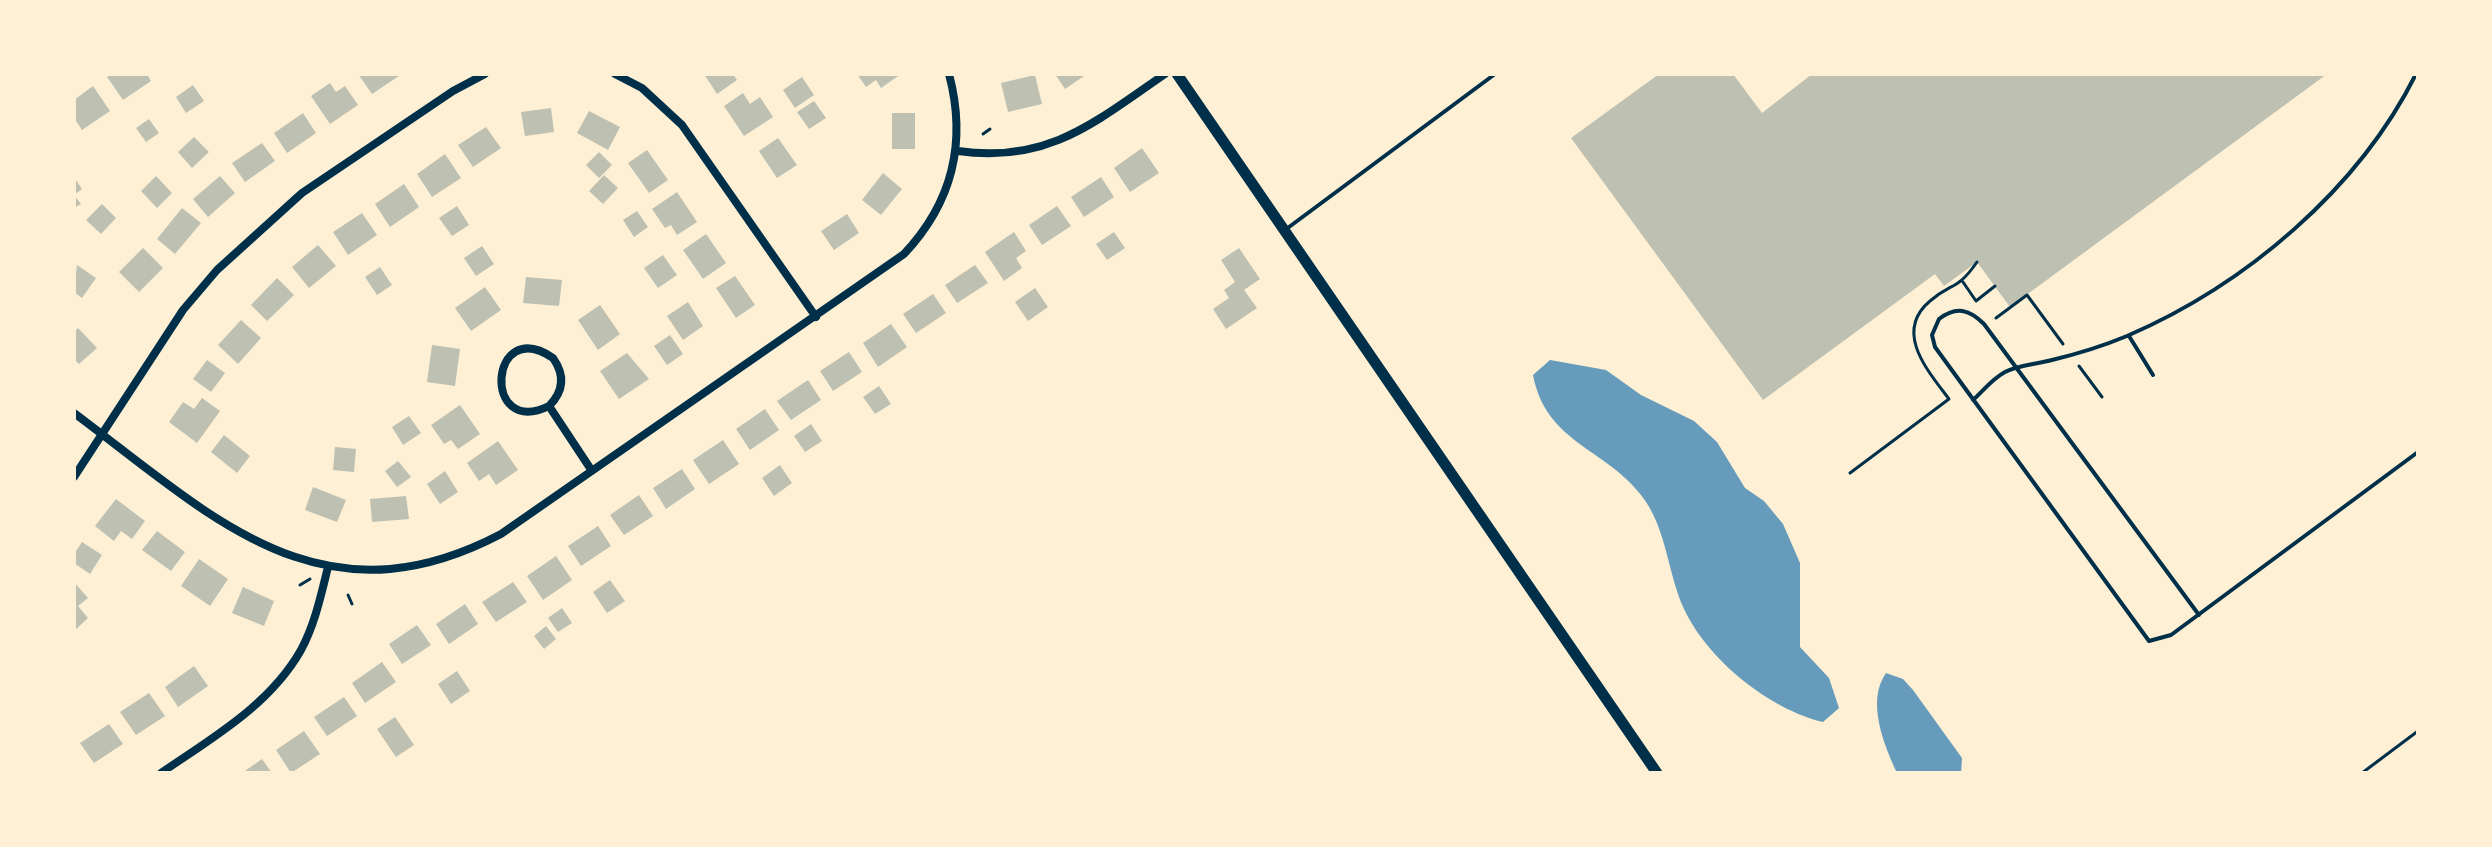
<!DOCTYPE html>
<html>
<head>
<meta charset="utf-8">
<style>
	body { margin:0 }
	#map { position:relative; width:2492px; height:847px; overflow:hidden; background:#fdf0d5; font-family:Karla,sans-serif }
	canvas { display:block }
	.frame { position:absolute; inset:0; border:76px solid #fdf0d5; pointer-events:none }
</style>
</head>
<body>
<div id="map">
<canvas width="2492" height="847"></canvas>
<div class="frame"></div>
</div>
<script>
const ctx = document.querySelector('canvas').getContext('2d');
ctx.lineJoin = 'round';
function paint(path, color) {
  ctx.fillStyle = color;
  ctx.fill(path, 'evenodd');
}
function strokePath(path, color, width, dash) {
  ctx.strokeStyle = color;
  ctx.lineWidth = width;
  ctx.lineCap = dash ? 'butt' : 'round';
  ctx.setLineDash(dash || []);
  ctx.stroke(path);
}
const water = new Path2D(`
	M1550,360L1606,370L1641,395L1694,421L1717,442L1745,488L1764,501L1783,524L1800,563V647L1829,678L1839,708L1823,722C1769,709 1708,660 1684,609C1667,572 1667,528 1641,495C1605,448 1546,443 1533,375Z
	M1886,673L1903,679L1913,690L1962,758L1961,773H1897C1884,745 1866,701 1886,673Z`);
const building = new Path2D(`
	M112,74H147L151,81L123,100L107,77Z
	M358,74H402L372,94Z
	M704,74H733L737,80L717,94Z
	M857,74H901L881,88L876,80L866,87Z
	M1055,74H1087L1065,89Z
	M1659,74H1733L1762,113L1812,74H2327L2010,307L1977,262L1944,286L1935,274L1763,400L1571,138Z
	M1035,75L1042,104L1008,112L1001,83Z
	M802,77L814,95L795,108L783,90Z
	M330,83L336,92L345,86L358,105L330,124L311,96Z
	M193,85L204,101L186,113L176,97Z
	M93,86L110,111L82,130L74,118V100Z
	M743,93L750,104L760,97L773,117L744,136L724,106Z
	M814,101L826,118L809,129L797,112Z
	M551,108L554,132L525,136L521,112Z
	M589,111L620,127L608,150L577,133Z
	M303,113L316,133L287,153L274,133Z
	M892,113H915V149H892Z
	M149,119L159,133L146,142L136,128Z
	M486,127L501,148L473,167L458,145Z
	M194,137L209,152L192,168L178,152Z
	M778,138L797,165L777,178L759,151Z
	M262,143L275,161L245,182L232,163Z
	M1142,148L1159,173L1130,192L1114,168Z
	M647,150L668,180L649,193L628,163Z
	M599,152L612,165L599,178L586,165Z
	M445,154L461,178L432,197L417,174Z
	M883,173L902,189L881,215L862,200Z
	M604,175L618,188L603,204L589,191Z
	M156,176L172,193L157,208L141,191Z
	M220,176L235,193L208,217L193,199Z
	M74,177L82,189L74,195L81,204L74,208Z
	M1101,177L1114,197L1084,217L1071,197Z
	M404,184L419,207L390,227L375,204Z
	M677,192L697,222L677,235L671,225L665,228L652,209Z
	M102,204L116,218L101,234L86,220Z
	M457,206L469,225L452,236L439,218Z
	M1057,206L1071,226L1042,245L1029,225Z
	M182,208L201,223L175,254L157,239Z
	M637,211L648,227L634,237L623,220Z
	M362,213L377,235L348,255L333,232Z
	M847,214L859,233L834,250L821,231Z
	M1014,232L1026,251L1016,258L1022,268L1004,281L985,252Z
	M1114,232L1125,248L1107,260L1096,244Z
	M706,234L726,263L703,279L683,250Z
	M318,245L336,266L309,288L292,267Z
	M482,246L494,264L476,276L464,258Z
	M143,248L163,268L139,292L119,272Z
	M1239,248L1260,279L1244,290L1257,308L1226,329L1213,309L1229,298L1224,290L1235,282L1221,260Z
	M663,255L677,275L658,288L644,268Z
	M77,265L96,278L82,298L74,292Z
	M975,265L988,283L957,303L945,285Z
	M380,267L392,285L377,295L365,277Z
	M735,276L755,305L736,318L716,288Z
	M526,277L562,280L559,306L523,303Z
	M277,278L294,295L267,321L251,305Z
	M485,287L501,310L471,331L455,308Z
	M1035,288L1048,307L1028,321L1015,302Z
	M933,294L946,313L916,333L903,314Z
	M688,302L703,326L683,340L667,316Z
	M600,305L620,334L598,350L578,320Z
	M241,320L261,338L238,364L218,345Z
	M891,324L907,347L878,367L863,343Z
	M78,328L97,348L79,364L74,359V333Z
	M670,335L683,354L667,365L654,346Z
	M432,345L460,349L455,386L427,382Z
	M849,352L862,372L833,391L820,371Z
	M627,353L649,379L619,399L600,371Z
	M207,360L225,373L211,392L193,379Z
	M808,380L821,400L791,420L777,401Z
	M879,386L891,404L875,414L863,397Z
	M202,398L220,411L197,443L169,422L183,402L194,409Z
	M460,405L480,434L458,449L451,440L444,444L431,425Z
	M765,409L779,430L750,450L736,429Z
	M409,416L421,433L403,445L392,427Z
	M811,424L822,441L805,452L794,436Z
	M224,435L250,456L237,473L211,452Z
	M723,440L739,464L709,484L693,460Z
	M498,441L518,470L496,485L489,474L479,481L467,463Z
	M335,447L356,449L354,472L333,470Z
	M398,461L411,477L397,487L385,471Z
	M780,465L792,483L774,496L762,478Z
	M682,469L695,489L666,509L653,488Z
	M445,471L458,492L440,504L427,484Z
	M313,487L346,500L337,522L305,510Z
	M639,495L653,516L624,535L610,515Z
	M406,496L409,519L372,522L370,499Z
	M116,499L145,521L132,539L121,531L114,541L95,526Z
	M598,526L611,546L581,566L568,546Z
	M157,531L185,552L171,571L142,550Z
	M82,542L102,555L90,574L74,563V554Z
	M556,556L572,580L543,600L527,576Z
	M199,559L228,579L210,606L181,586Z
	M610,580L625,601L607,613L593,592Z
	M74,582L88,598L78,606L88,618L74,631Z
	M513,582L527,602L496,622L482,602Z
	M243,587L274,601L264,626L232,613Z
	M465,604L478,624L449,644L436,624Z
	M562,608L572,623L558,632L548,618Z
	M417,625L431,645L402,664L389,644Z
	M546,626L556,639L544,649L534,636Z
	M382,662L396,682L365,703L352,683Z
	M194,666L208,686L178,707L165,687Z
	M457,671L470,691L451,704L438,684Z
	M149,693L165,716L136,735L120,712Z
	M344,697L357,716L327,736L314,717Z
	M395,717L414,745L396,757L377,729Z
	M109,724L123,744L94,763L80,743Z
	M304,731L320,754L291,773L276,750Z
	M262,759L272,773H242Z`);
const path = new Path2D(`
	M983,134L990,129
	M1963,282L1976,301L1995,286
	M1996,318L2027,295L2063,344
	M2079,366L2102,397
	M1850,473L1949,399C1928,371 1893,332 1930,301C1952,282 1957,291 1977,262
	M300,585L310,579
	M348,595L352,604
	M2362,773L2418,731`);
const service = new Path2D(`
	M1285,230L1495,74
	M2129,336L2153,375
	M1973,400C1983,391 1992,379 2005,372C2018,365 2037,364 2052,360C2077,354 2103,346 2127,336C2245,285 2358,190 2416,74
	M2199,615L1984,324C1969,309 1956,306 1939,319L1932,335L1935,347L2149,641L2171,635L2418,452`);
const minor = new Path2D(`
	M615,74L642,88L682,125L816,317
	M958,151C1048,164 1095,122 1165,74
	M549,406C481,439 489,314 553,358C565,375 564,391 549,406L592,471
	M74,413C212,516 320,629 501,534L904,254C953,202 967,142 949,74
	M74,477L183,310L217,270L302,193L453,91L485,74
	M161,773C212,738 270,705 301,650C315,624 321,595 328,567`);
const tertiary = new Path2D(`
	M1177,74L1657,773`);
paint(water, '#669bbc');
paint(building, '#bec0b2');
strokePath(path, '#003049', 3);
strokePath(service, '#003049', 4);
strokePath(minor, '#003049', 8);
strokePath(tertiary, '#003049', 11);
</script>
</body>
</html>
